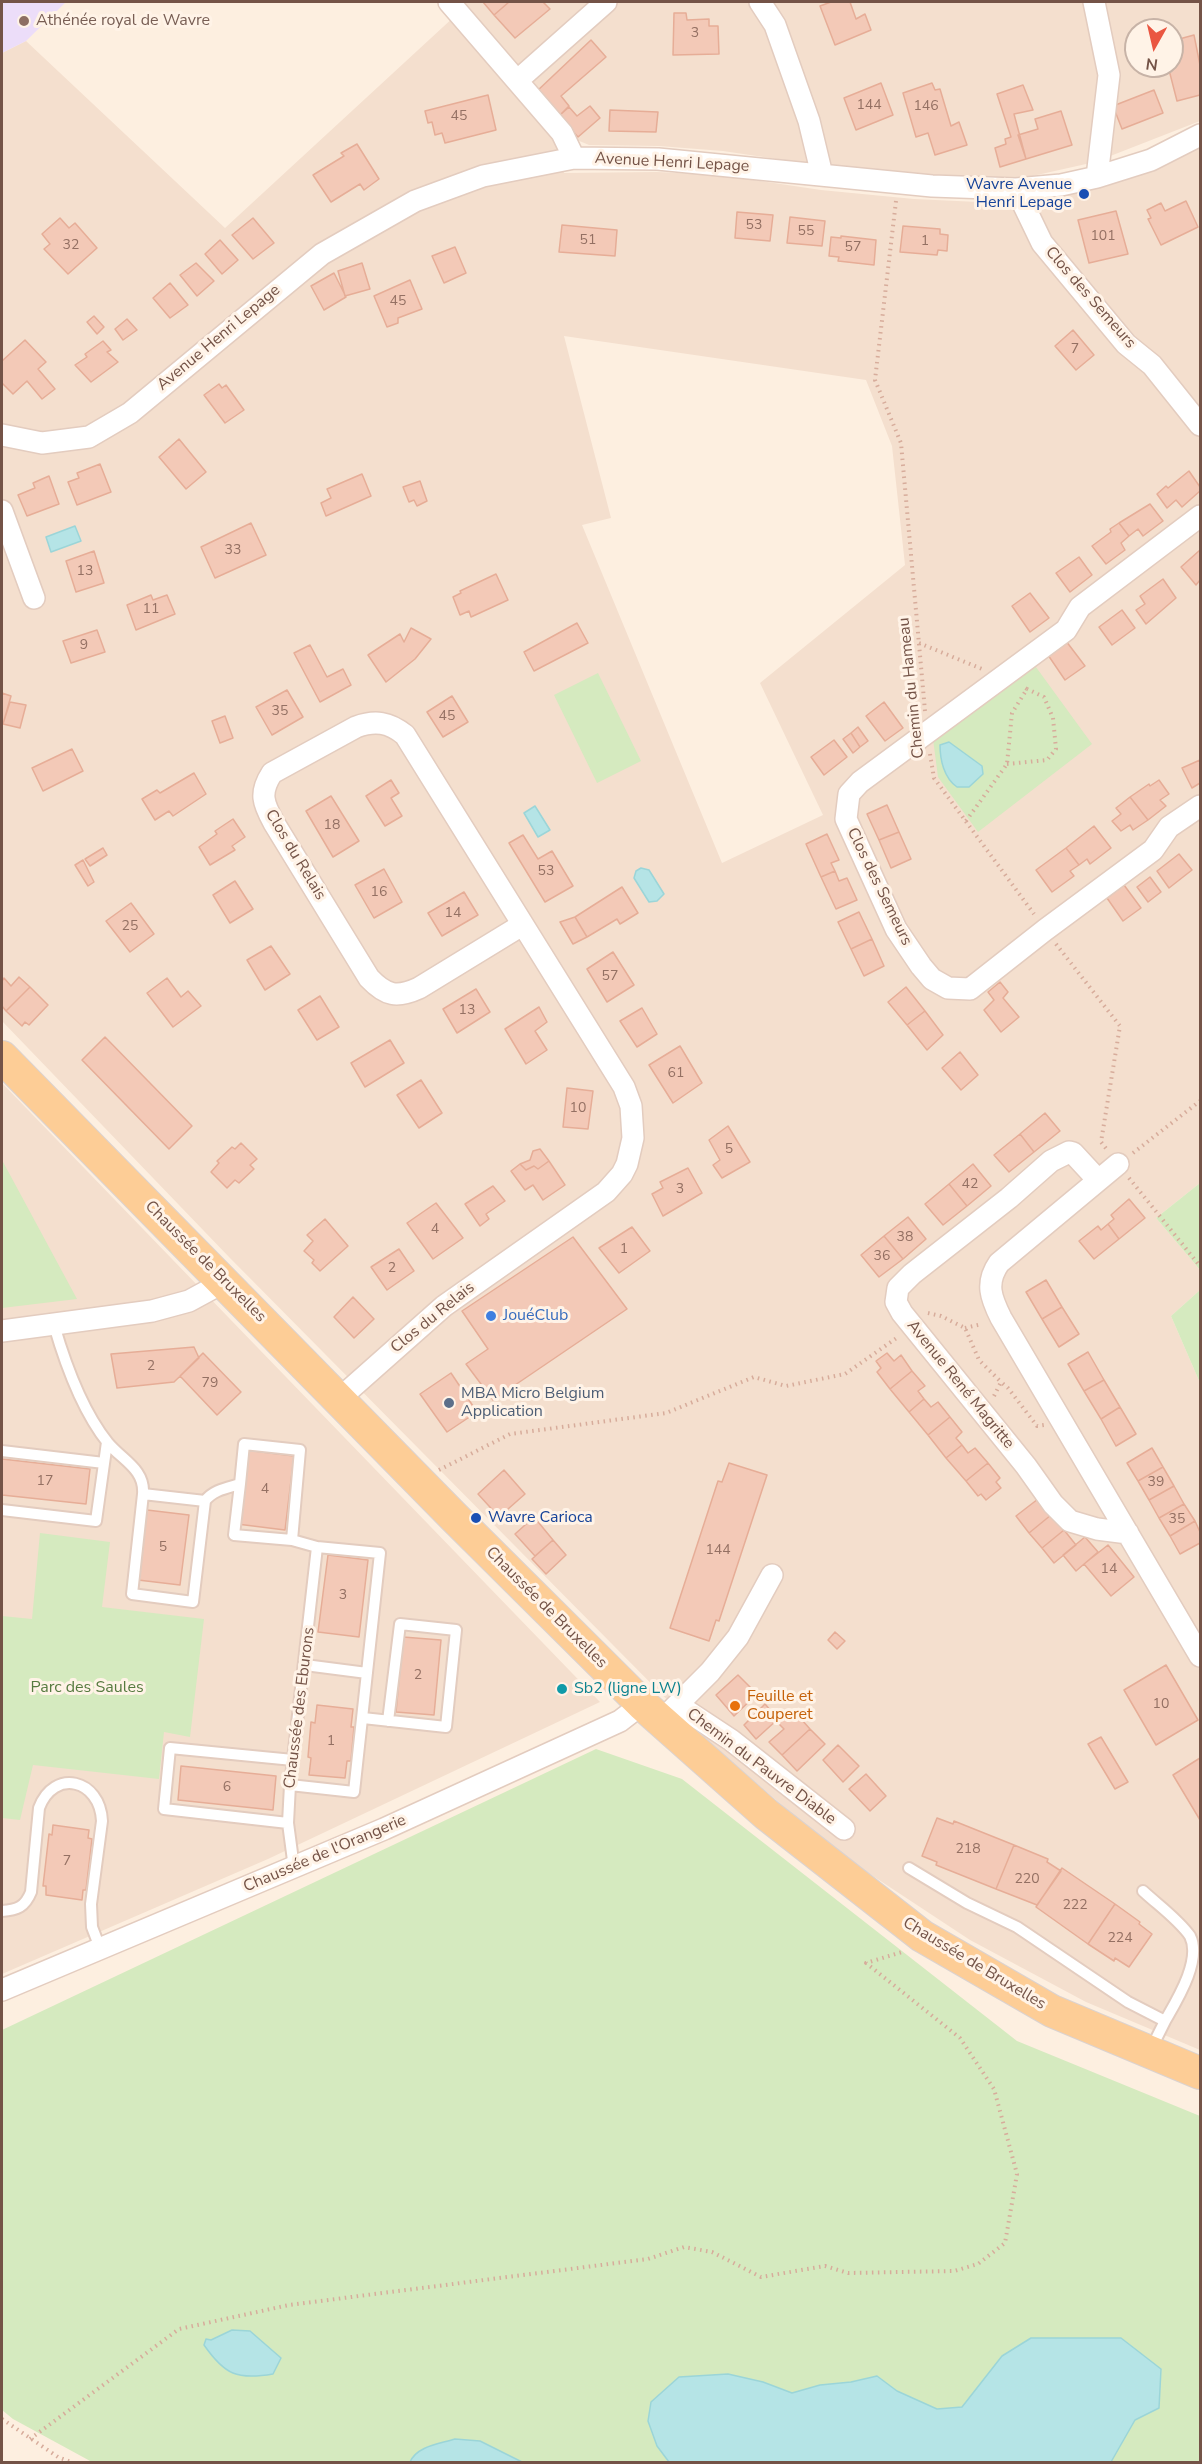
<!DOCTYPE html>
<html>
<head>
<meta charset="utf-8">
<style>
	body { margin:0 }
	#map { position:relative; width:1202px; height:2464px; overflow:hidden; background:#fdefe0; font-family:"Nunito Sans",sans-serif }
	canvas { display:block }
	.frame { position:absolute; inset:0; border:3px solid #745347; pointer-events:none }
	.north { position:absolute; left:1124px; top:18px; width:60px; height:60px; box-sizing:border-box; background:#fff3e7; border:2px solid #c7b3a7; border-radius:50%; rotate:188deg; font-size:16px; font-weight:700; line-height:24px; text-align:center; color:#745347 }
	.north::after { content:''; display:block; margin:auto; width:21px; height:27px; background:#ea5641; clip-path:polygon(50% 0,100% 100%,50% 72%,0 100%) }
</style>
</head>
<body>
<div id="map">
<canvas width="1202" height="2464"></canvas>
<div class="frame"></div>
<div class="north">N</div>
</div>
<script>
const ctx = document.querySelector('canvas').getContext('2d');
ctx.lineJoin = 'round';
function paint(path, color) {
  ctx.fillStyle = color;
  ctx.fill(path, 'evenodd');
}
function strokePath(path, color, width, dash) {
  ctx.strokeStyle = color;
  ctx.lineWidth = width;
  ctx.lineCap = dash ? 'butt' : 'round';
  ctx.setLineDash(dash || []);
  ctx.stroke(path);
}
function write(font, color, halo, rows, align = 'center') {
  ctx.font = font + ' "Nunito Sans",sans-serif';
  ctx.lineWidth = 6;
  ctx.setLineDash([]);
  ctx.textBaseline = 'middle';
  ctx.strokeStyle = halo;
  ctx.fillStyle = color;
  for (const [text, x, y, turn = 0] of rows) {
    ctx.save();
    ctx.translate(x, y);
    ctx.rotate((+turn || 0) * Math.PI / 180);
    ctx.textAlign = isNaN(turn) ? turn : align;
    if (halo) ctx.strokeText(text, 0, 0);
    ctx.fillText(text, 0, 0);
    ctx.restore();
  }
}
const residential = new Path2D(`
	M456,2H1200V121L1095,162L1019,179L916,175L824,166L723,151L659,146L589,145L577,140ZM1136,30H1172V66H1136Z
	M456,15L557,132L564,173L657,172L720,175L821,190L914,199L1021,204L1102,186L1200,147V1183L1156,1218L1200,1270V1290L1171,1316L1200,1383V2050L1086,2002L970,1940L835,1851L709,1742L229,1257L2,1021V53L26,41L225,228ZM564,336L866,380L892,446L905,565L760,683L823,815L722,863L582,525L611,518Z
	M2,1083L600,1702L268,1859L2,1974Z`);
const education = new Path2D(`
	M2,2H66L26,41L2,53Z`);
const green = new Path2D(`
	M1033,663L1092,744L978,832L938,777L933,739Z
	M598,673L641,761L597,783L554,695Z
	M2,1160L77,1299L2,1308Z
	M1200,1183V1270L1156,1218Z
	M1200,1290V1383L1171,1316Z
	M40,1533L110,1542L102,1607L204,1619L190,1737L164,1732L159,1779L33,1765L20,1820L2,1818V1616L32,1619Z
	M596,1749L682,1779L1017,2041L1200,2116V2462H92L13,2419L2,2410V2030Z`);
const water = new Path2D(`
	M75,526L81,541L51,552L46,537Z
	M949,742L982,766L983,774L969,787H957C944,778 940,760 940,745Z
	M535,806L550,830L538,837L524,813Z
	M641,868L649,870L664,894L657,901L649,902L634,878L636,871Z
	M232,2330L250,2331L281,2358L273,2374C237,2380 225,2375 204,2345L206,2339L211,2340Z
	M1031,2338H1121L1161,2369L1159,2408L1135,2420L1111,2462H669L657,2446L648,2421L651,2402L679,2377L728,2374L763,2382L792,2393L820,2385L851,2382L877,2376L897,2391L937,2409L962,2407L1002,2356Z
	M455,2439L480,2441L522,2462H410C417,2446 439,2444 455,2439Z`);
const building = new Path2D(`
	M483,2H509L494,15Z
	M509,2H543L550,9L515,38L494,15Z
	M831,2H850L856,19L865,14L871,30L835,45L820,6Z
	M674,13H686L687,20L709,19V26H718L719,54L673,55Z
	M1194,35L1200,65V95L1177,101L1168,66H1172V41Z
	M591,40L606,57L561,96L569,106L559,116L536,92Z
	M881,83L893,115L856,130L844,98Z
	M932,83L935,90L940,89L951,126L959,122L967,145L935,155L928,133L916,137L903,93Z
	M1023,85L1033,110L1014,114L1026,159L1000,167L995,148L1006,144L1005,139L1011,137L997,94Z
	M1154,90L1163,113L1122,129L1113,106Z
	M488,95L496,130L445,143L442,133L435,135L432,122L428,123L425,111Z
	M590,106L600,118L578,137L559,116L569,107L577,116Z
	M610,110L658,112L656,132L609,131Z
	M1061,111L1072,145L1026,159L1018,135L1038,129L1035,119Z
	M357,144L379,179L364,190L360,184L331,202L313,175L344,156L341,153Z
	M1186,201L1198,227L1161,245L1148,219L1151,218L1147,210L1161,203L1165,211Z
	M1116,211L1128,254L1089,263L1078,220Z
	M737,212L773,215L770,241L735,238Z
	M790,217L825,221L822,246L787,243Z
	M60,218L69,228L75,223L97,248L68,274L44,249L50,244L42,234Z
	M253,218L274,243L253,259L232,235Z
	M562,225L617,230L615,256L559,252Z
	M903,226L940,229V234L948,235L947,251L938,250L937,255L900,252Z
	M841,236L876,240L874,265L838,261L839,257L829,256L831,237L841,238Z
	M220,240L238,260L222,274L205,254Z
	M455,247L466,273L444,283L432,256Z
	M196,263L214,281L197,296L180,275Z
	M362,263L370,289L345,296L338,271Z
	M334,273L346,297L324,310L311,286Z
	M410,280L422,309L398,318V323L387,327L374,296Z
	M170,283L188,305L170,318L153,298Z
	M94,316L104,327L97,334L87,322Z
	M127,319L137,330L123,340L115,329Z
	M1073,330L1094,355L1076,370L1055,346Z
	M25,340L46,362L38,369L55,389L42,399L27,381L13,394L2,383V361Z
	M103,341L111,350L107,352L118,362L91,382L75,365L87,357L85,354Z
	M219,384L222,388L226,385L244,410L225,423L204,395Z
	M179,439L206,472L186,489L159,457Z
	M100,464L111,492L77,505L68,482L79,478L77,473Z
	M1189,471L1200,487V491L1182,507L1176,500L1167,508L1157,494L1166,486L1168,488Z
	M362,474L371,496L326,516L321,503L331,498L327,489Z
	M49,476L59,504L27,516L18,495L35,488L33,483Z
	M420,481L427,501L417,506L414,500L409,502L403,487Z
	M1150,504L1163,521L1143,536L1138,529L1129,536L1119,523Z
	M251,523L266,555L215,578L201,547Z
	M1119,523L1129,536L1121,543L1125,550L1106,564L1092,546L1111,532L1110,529Z
	M1200,550V580L1196,585L1181,567Z
	M94,551L104,583L76,592L66,561Z
	M1079,557L1092,575L1070,592L1056,573Z
	M496,574L508,600L471,617L469,611L460,615L453,597L461,593L460,591Z
	M1163,579L1176,598L1146,624L1136,610L1145,604L1140,596Z
	M1030,593L1049,618L1030,632L1012,606Z
	M151,595L153,600L167,595L175,614L136,630L127,605Z
	M1122,610L1135,628L1112,645L1099,627Z
	M577,623L588,643L534,671L524,652Z
	M411,628L431,639L415,659L386,682L368,655L400,634L404,642Z
	M97,630L105,652L71,663L63,641Z
	M1066,641L1085,666L1065,680L1048,655Z
	M310,645L327,677L343,669L351,685L320,702L294,653Z
	M287,690L303,717L272,735L256,707Z
	M2,693L11,696L3,724H2Z
	M452,696L468,722L443,737L427,712Z
	M10,702L26,705L20,728L3,724Z
	M884,702L903,728L885,741L866,716Z
	M225,716L233,738L220,743L212,721Z
	M858,727L868,741L860,747L851,733Z
	M851,733L860,747L853,753L843,739Z
	M834,740L847,757L824,775L811,757Z
	M72,749L83,771L43,791L32,768Z
	M1200,760V783L1192,788L1182,768Z
	M194,773L206,794L173,816L169,811L155,820L142,799L157,790L160,793Z
	M391,780L399,793L391,798L402,816L385,826L366,796Z
	M1159,780L1169,794L1160,800L1166,806L1148,820L1130,797L1149,784L1150,786Z
	M331,796L359,841L333,857L306,811Z
	M1130,797L1148,820L1133,830L1130,825L1121,831L1112,821L1121,814L1116,808Z
	M887,805L899,832L879,840L867,814Z
	M233,819L245,837L232,846L235,850L210,865L199,847L217,834L215,831Z
	M1094,826L1111,848L1090,864L1087,859L1079,865L1066,848Z
	M899,832L911,859L891,868L879,840Z
	M827,834L839,860L831,863L835,871L821,877L806,844Z
	M523,835L538,859L552,851L573,886L545,902L509,843Z
	M103,848L107,855L90,866L85,859Z
	M1066,848L1079,865L1070,871L1074,876L1052,892L1036,870Z
	M1179,854L1192,870L1169,888L1157,871Z
	M83,860L94,882L88,886L75,865Z
	M384,869L402,902L374,918L355,885Z
	M835,871L839,881L847,878L857,900L836,909L821,877Z
	M1150,877L1161,892L1148,902L1137,887Z
	M235,881L253,909L230,923L213,895Z
	M1124,885L1141,908L1123,921L1107,898Z
	M622,887L638,913L620,924L617,919L587,937L575,917Z
	M464,892L478,915L442,936L428,913Z
	M131,903L154,934L130,952L106,921Z
	M859,912L872,939L851,949L838,922Z
	M575,917L587,937L573,944L560,922Z
	M872,939L884,966L864,976L851,949Z
	M271,946L290,974L265,990L247,960Z
	M613,952L634,985L607,1002L587,969Z
	M19,977L30,987L6,1011L2,1006V981L4,978L11,986Z
	M167,978L181,997L188,991L201,1006L173,1027L147,993Z
	M1000,982L1008,992L1003,998L1019,1017L1001,1032L984,1010L994,1000L988,992Z
	M30,987L48,1005L29,1025L25,1022L22,1026L6,1011Z
	M906,987L925,1011L907,1025L888,1002Z
	M476,989L490,1012L457,1033L443,1009Z
	M320,996L339,1027L317,1040L298,1010Z
	M539,1007L547,1022L535,1031L547,1050L526,1064L505,1029Z
	M642,1008L657,1034L637,1047L620,1021Z
	M925,1011L943,1035L927,1050L907,1025Z
	M105,1037L192,1126L169,1149L82,1060Z
	M390,1040L404,1063L365,1087L351,1063Z
	M680,1046L702,1083L673,1103L649,1065Z
	M960,1052L978,1075L961,1090L942,1068Z
	M421,1080L442,1113L419,1128L397,1095Z
	M567,1088L593,1091L588,1129L563,1127Z
	M1045,1113L1060,1131L1034,1152L1020,1134Z
	M728,1126L750,1162L722,1178L713,1165L720,1160L709,1140Z
	M1020,1134L1034,1152L1009,1172L994,1155Z
	M241,1143L257,1159L250,1165L254,1169L239,1183L235,1180L227,1188L211,1172L219,1163L217,1161L232,1147L235,1149Z
	M540,1149L549,1161L538,1169L534,1166L526,1170L520,1164L530,1160L533,1151Z
	M549,1161L565,1185L543,1200L533,1185L525,1190L511,1171L520,1164L526,1170L534,1166L538,1169Z
	M973,1164L991,1186L967,1206L949,1184Z
	M688,1168L702,1193L663,1216L652,1194L663,1188L660,1182Z
	M949,1184L967,1206L943,1225L925,1204Z
	M493,1186L505,1201L486,1214L489,1219L480,1226L465,1204Z
	M1129,1199L1145,1218L1119,1239L1108,1224L1114,1219L1111,1215Z
	M436,1203L463,1238L433,1259L407,1223Z
	M908,1217L926,1239L903,1259L884,1236Z
	M325,1219L348,1246L320,1271L312,1263L314,1260L304,1251L313,1241L307,1235Z
	M1108,1224L1119,1239L1094,1259L1079,1241L1098,1226L1101,1230Z
	M632,1227L650,1251L619,1273L599,1248Z
	M884,1236L903,1259L879,1277L861,1255Z
	M573,1237L627,1309L493,1400L466,1364L488,1349L462,1311Z
	M399,1249L414,1271L387,1290L371,1267Z
	M1046,1280L1062,1307L1042,1319L1026,1292Z
	M353,1297L374,1319L354,1338L334,1317Z
	M1062,1307L1079,1334L1059,1347L1042,1319Z
	M194,1347L199,1358L174,1382L117,1388L111,1354Z
	M1088,1352L1104,1380L1084,1391L1068,1364Z
	M203,1353L241,1392L217,1415L180,1376Z
	M887,1353L894,1361L901,1355L912,1371L890,1389L877,1372L881,1368L876,1361Z
	M912,1371L925,1386L918,1391L924,1399L909,1412L890,1389Z
	M451,1373L477,1412L447,1432L420,1394Z
	M1104,1380L1120,1407L1101,1419L1084,1391Z
	M924,1399L931,1407L938,1402L950,1417L928,1435L909,1412Z
	M1120,1407L1136,1434L1116,1446L1101,1419Z
	M950,1417L962,1432L956,1438L962,1445L946,1458L928,1435Z
	M962,1445L968,1453L975,1448L988,1463L966,1481L946,1458Z
	M1152,1448L1163,1467L1138,1481L1127,1463Z
	M246,1450L294,1456L285,1530L237,1524Z
	M2,1459L90,1469L86,1504L2,1495Z
	M729,1463L767,1475L719,1621L716,1620L709,1641L670,1628L718,1481L722,1482Z
	M988,1463L1000,1478L996,1482L1001,1488L986,1500L981,1494L978,1496L966,1481Z
	M1163,1467L1174,1486L1149,1500L1138,1481Z
	M504,1470L525,1494L499,1517L478,1494Z
	M1174,1486L1184,1504L1159,1518L1149,1500Z
	M1038,1499L1051,1515L1029,1533L1016,1516Z
	M1184,1504L1195,1521L1170,1536L1159,1518Z
	M147,1510L189,1515L180,1585L138,1580Z
	M1051,1515L1064,1530L1042,1548L1029,1533Z
	M534,1517L553,1540L535,1556L515,1534Z
	M1195,1521L1200,1532V1543L1180,1554L1170,1536Z
	M1064,1530L1076,1545L1054,1563L1042,1548Z
	M1085,1537L1098,1552L1076,1571L1063,1555Z
	M553,1540L566,1555L546,1574L532,1559Z
	M1108,1545L1134,1577L1111,1596L1084,1564Z
	M328,1555L368,1560L359,1637L318,1632Z
	M835,1632L845,1641L837,1649L828,1640Z
	M403,1637L441,1640L434,1715L396,1712Z
	M1166,1665L1198,1720L1156,1745L1124,1690Z
	M738,1675L757,1694L734,1716L716,1695Z
	M765,1704L778,1719L756,1739L744,1725Z
	M317,1705L353,1709L351,1727H354L351,1761H347L345,1778L309,1775L311,1758L308,1757L311,1722L315,1723Z
	M793,1710L810,1729L782,1755L769,1742L784,1729L778,1723Z
	M810,1729L825,1744L797,1771L782,1755Z
	M1101,1737L1128,1782L1115,1789L1088,1744Z
	M838,1745L859,1766L843,1782L823,1760Z
	M1200,1758V1820L1173,1775Z
	M181,1766L276,1776L273,1810L178,1800Z
	M866,1774L886,1796L870,1811L849,1789Z
	M937,1818L953,1824L954,1821L1014,1845L996,1889L936,1865L937,1862L922,1856Z
	M53,1825L89,1830L88,1838L92,1839L86,1890H83L82,1900L46,1895V1886H43L49,1834L52,1835Z
	M1014,1845L1048,1859L1047,1862L1061,1871L1037,1905L996,1889Z
	M1062,1868L1115,1904L1088,1944L1036,1907Z
	M1115,1904L1140,1922L1139,1924L1152,1934L1129,1967L1115,1958L1114,1961L1088,1944Z`);
const path = new Path2D(`
	M896,201L875,380L901,443L925,711
	M919,643L982,669
	M930,754L934,778L1034,914
	M1007,764L1047,760L1056,749L1053,718L1044,697L1027,689
	M966,821L1007,764L1012,713L1027,689L1022,686
	M1056,944L1120,1026L1101,1142L1108,1151
	M1133,1153L1200,1101
	M1129,1178L1200,1266
	M928,1313L941,1316L965,1328L979,1360L1001,1382
	M965,1328L982,1324
	M994,1396L1001,1382L1008,1388L1037,1426L1044,1425
	M439,1470L510,1434L666,1413L754,1377L786,1386L845,1374L898,1337
	M2,2419L58,2457L71,2462
	M30,2439L179,2329L289,2305L648,2259L684,2247L712,2252L761,2277L825,2266L848,2273L954,2271L978,2264L1005,2243L1017,2174L994,2089L960,2038L866,1963L902,1952`);
const lane = new Path2D(`
	M54,1325C65,1363 83,1412 108,1443C122,1460 145,1469 143,1494L205,1501C213,1490 227,1488 240,1484L244,1444L300,1450L292,1540
	M2,1451L104,1463
	M240,1484L234,1535L292,1540L317,1547L380,1553L354,1792L290,1785
	M143,1494L132,1594L193,1602L205,1501
	M2,1510L96,1521L107,1442
	M305,1665L367,1673
	M363,1718L446,1727L456,1630L400,1624L388,1721
	M288,1823L164,1809L170,1748L293,1760
	M294,1868L288,1823L290,1785L317,1547
	M909,1868L967,1903L1017,1927L1128,2002L1165,2021L1151,2049
	M1143,1891C1158,1905 1178,1919 1190,1936C1202,1960 1177,2000 1165,2021
	M2,1911C17,1910 25,1907 31,1892L39,1808C54,1768 100,1779 102,1821L91,1904L92,1927L100,1948`);
const street = new Path2D(`
	M449,2L562,133L574,158
	M760,2L775,25L809,121L822,175
	M1094,2L1109,75L1097,177
	M518,80L606,2
	M1016,189L1042,243L1126,344L1152,365L1200,425
	M2,435L42,443L89,437L130,413L322,254L415,201L483,176L574,158L658,159L932,186L1016,189L1061,185L1097,177L1151,160L1200,135
	M2,511L34,598
	M1200,516L1080,607L1066,630L860,782L849,794L846,819L896,929L921,966L932,979L948,988L970,989L1045,930L1153,850L1169,827L1200,806
	M1118,1164L999,1263C985,1283 991,1298 1001,1318L1200,1656
	M1098,1180L1073,1153L1069,1152L1051,1161L1009,1198L912,1274L898,1288L896,1302L902,1313L1026,1466L1053,1504L1070,1521L1097,1529L1128,1533
	M2,1331L152,1311L189,1301L224,1282
	M339,1399L444,1306L606,1192L622,1174L627,1164L633,1138L631,1106L624,1087L405,735C389,722 375,720 356,727L272,773C259,793 263,803 274,823L369,978C386,996 397,998 419,988L522,925
	M678,1705L731,1740L844,1829
	M669,1713L710,1672L738,1637L772,1575
	M2,1990L384,1829L620,1721L642,1704`);
const primary = new Path2D(`
	M2,1057L454,1517L642,1704L766,1814L922,1936L1052,2011L1200,2073`);
const markers = [
	[24,21,6,"#8d6e63"],
	[1084,194,6,"#1a4fb4"],
	[491,1316,6,"#3f7fe0"],
	[449,1403,6,"#5c6f8a"],
	[476,1518,6,"#1a4fb4"],
	[562,1689,6,"#0f9aa8"],
	[735,1706,6,"#e8710a"]
];
const numberNames = [
	["3",695,34],
	["144",869,106],
	["146",926,107],
	["45",459,117],
	["53",754,226],
	["55",806,232],
	["101",1103,237],
	["51",588,241],
	["1",925,242],
	["32",71,246],
	["57",853,248],
	["45",398,302],
	["7",1075,350],
	["33",233,551],
	["13",85,572],
	["11",151,610],
	["9",84,646],
	["35",280,712],
	["45",447,717],
	["18",332,826],
	["53",546,872],
	["16",379,893],
	["14",453,914],
	["25",130,927],
	["57",610,977],
	["13",467,1011],
	["61",676,1074],
	["10",578,1109],
	["5",729,1150],
	["42",970,1185],
	["3",680,1190],
	["4",435,1230],
	["38",905,1238],
	["1",624,1250],
	["36",882,1257],
	["2",392,1269],
	["2",151,1367],
	["79",210,1384],
	["17",45,1482],
	["39",1156,1483],
	["4",265,1490],
	["35",1177,1520],
	["5",163,1548],
	["144",718,1551],
	["14",1109,1570],
	["3",343,1596],
	["2",418,1676],
	["10",1161,1705],
	["1",331,1742],
	["6",227,1788],
	["218",968,1850],
	["7",67,1862],
	["220",1027,1880],
	["222",1075,1906],
	["224",1120,1939]
];
const educationNames = [
	["Athénée royal de Wavre",36,21]
];
const streetNames = [
	["Avenue Henri Lepage",672,163,3],
	["Clos des Semeurs",1090,298,49],
	["Avenue Henri Lepage",219,338,-40],
	["Chemin du Hameau",912,688,-96],
	["Clos du Relais",295,855,59],
	["Clos des Semeurs",879,887,64],
	["Chaussée de Bruxelles",205,1262,45],
	["Clos du Relais",433,1318,-39],
	["Avenue René Magritte",960,1385,51],
	["Chaussée de Bruxelles",546,1608,45],
	["Chaussée des Eburons",300,1708,-83],
	["Chemin du Pauvre Diable",761,1767,37],
	["Chaussée de l'Orangerie",325,1854,-23],
	["Chaussée de Bruxelles",974,1964,31]
];
const transitNames = [
	["Wavre Avenue",1072,185],
	["Henri Lepage",1072,203],
	["Wavre Carioca",488,1518,"left"]
];
const shopNames = [
	["JouéClub",503,1316]
];
const serviceNames = [
	["MBA Micro Belgium",461,1394],
	["Application",461,1412]
];
const parkNames = [
	["Parc des Saules",87,1688]
];
const cultureNames = [
	["Sb2 (ligne LW)",574,1689]
];
const foodNames = [
	["Feuille et",747,1697],
	["Couperet",747,1715]
];
paint(residential, '#f4dfce');
paint(education, '#ecddf9');
paint(green, '#d5eabf');
paint(water, '#b5e4e6');
strokePath(water, '#9bd5d8', 1.5);
paint(building, '#f3c9b7');
strokePath(building, '#e6ad97', 1.5);
strokePath(lane, '#e3ccbf', 14);
strokePath(street, '#e3ccbf', 24);
strokePath(primary, '#dbd2cf', 34);
strokePath(path, '#d7ac9b', 4, [1.5, 4.5]);
strokePath(lane, '#fff', 10);
strokePath(street, '#fff', 21);
strokePath(primary, '#fdcd96', 32);
for (const [x, y, r, color] of markers) {
  const dot = new Path2D();
  dot.arc(x, y, r, 0, 2 * Math.PI);
  ctx.fillStyle = color;
  ctx.fill(dot);
  strokePath(dot, '#fff3e7', 2);
}
write('14px', '#947063', null, numberNames);
write('16px', '#785e54', '#fff3e7', educationNames, 'left');
write('16px', '#745347', '#fff3e7', streetNames);
write('16px', '#164399', '#fff3e7', transitNames, 'right');
write('16px', '#366cbe', '#fff3e7', shopNames, 'left');
write('16px', '#4e5e75', '#fff3e7', serviceNames, 'left');
write('16px', '#567a3f', '#fff3e7', parkNames);
write('16px', '#0d838f', '#fff3e7', cultureNames, 'left');
write('16px', '#c56008', '#fff3e7', foodNames, 'left');
</script>
</body>
</html>
